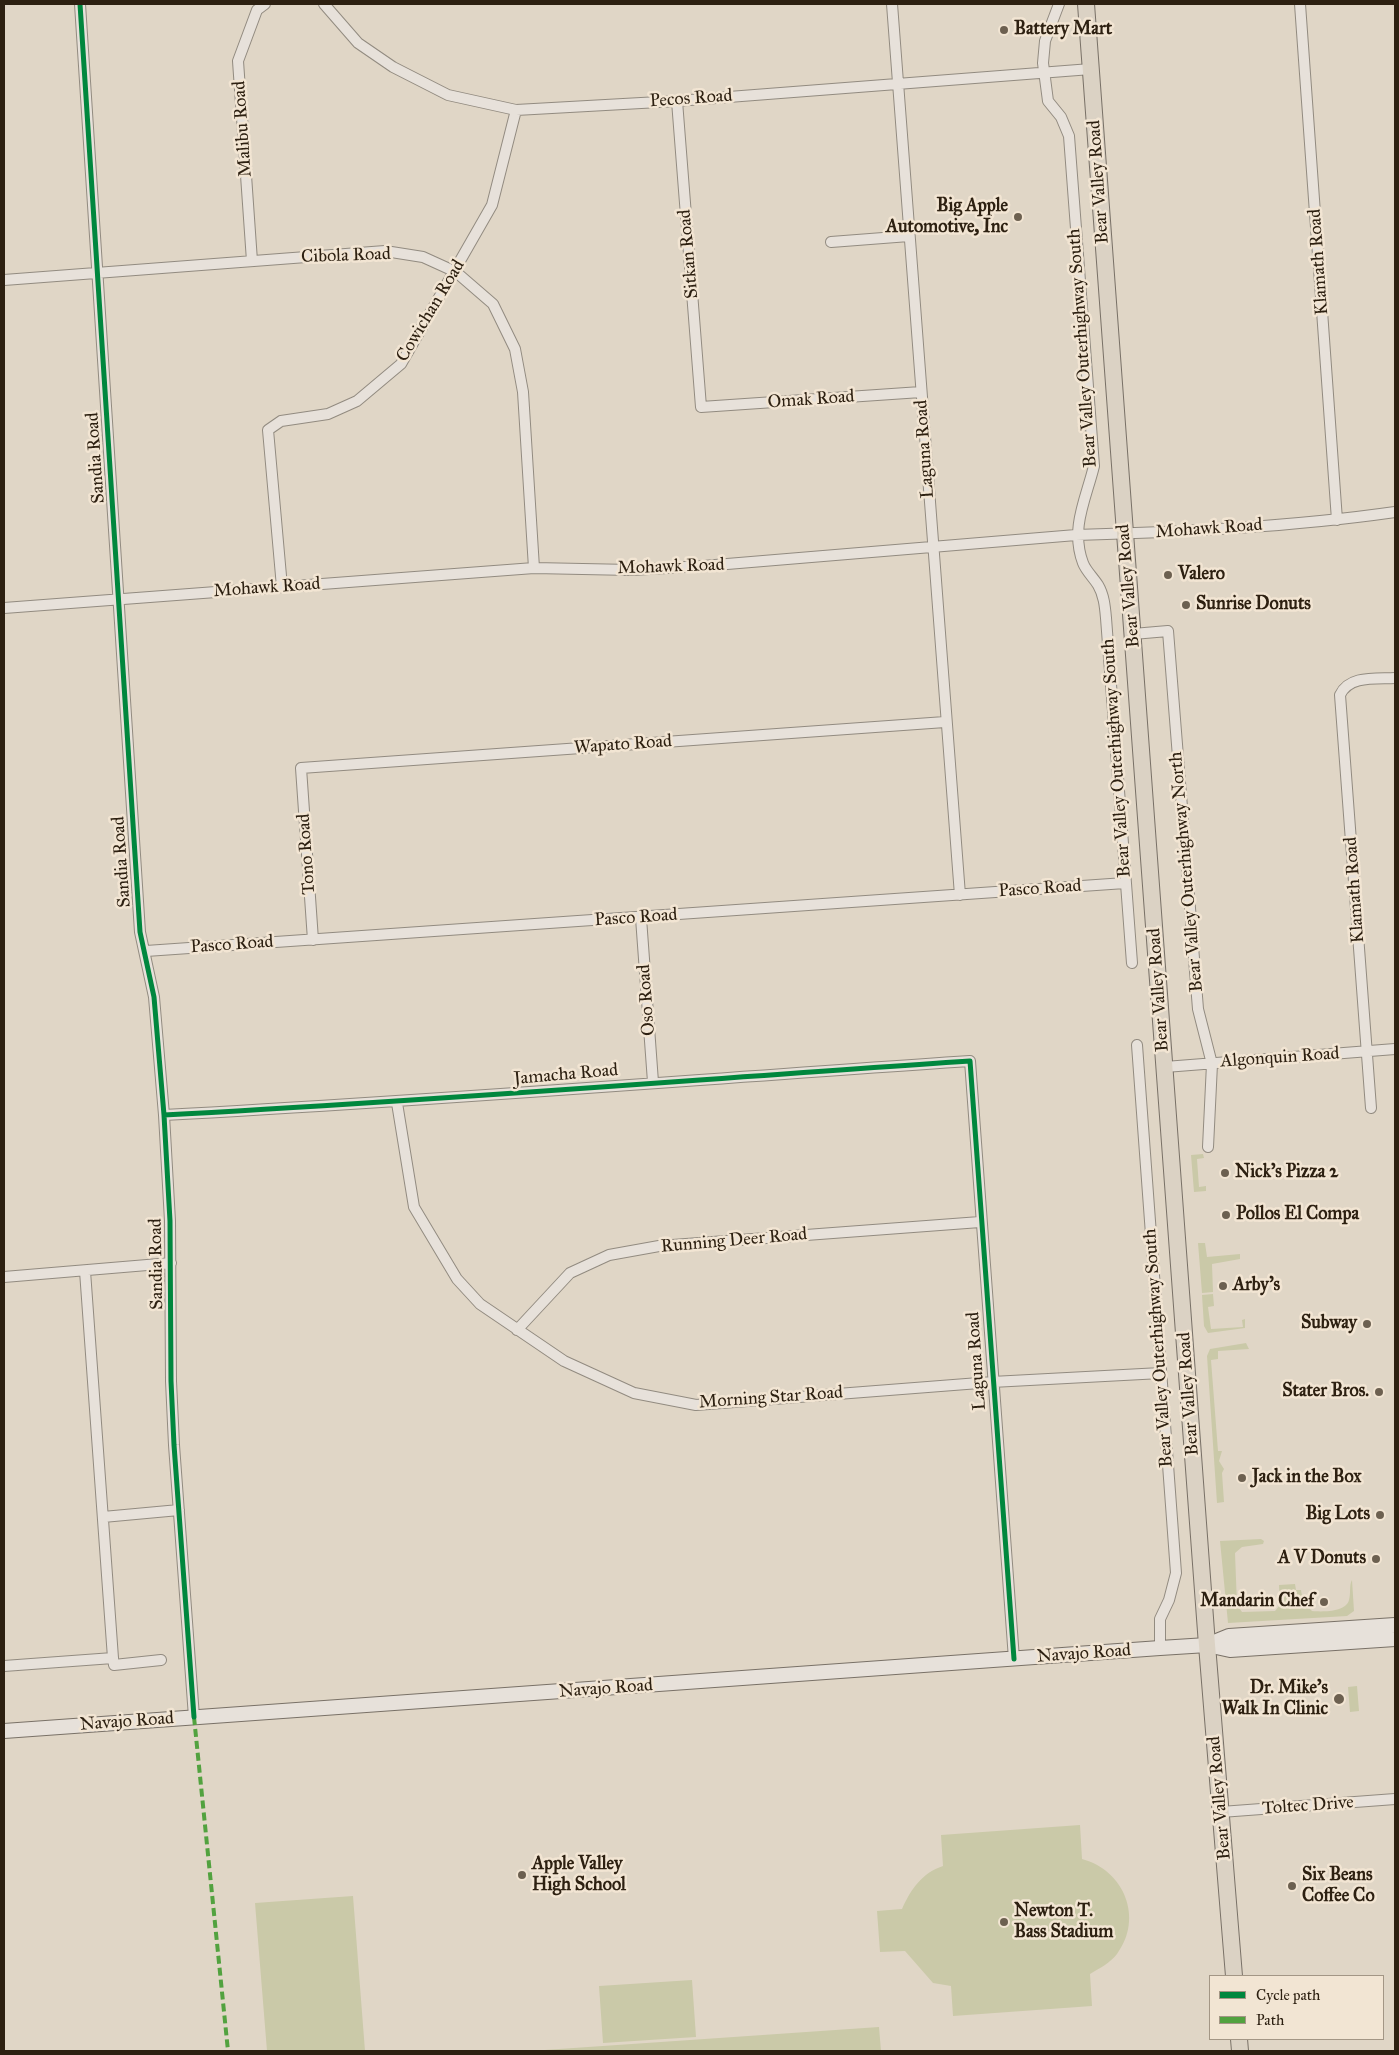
<!DOCTYPE html>
<html>
<head>
<meta charset="utf-8">
<style>
	body { margin:0 }
	#map { position:relative; width:1399px; height:2055px; overflow:hidden; background:#e0d6c6; font-family:"IM FELL Great Primer",serif }
	canvas { display:block }
	.frame { position:absolute; inset:0; border:5px solid #2d2011; pointer-events:none }
	.legend { position:absolute; left:1209px; top:1975px; width:175px; height:65px; box-sizing:border-box; background:#f2e5d3; border:1px solid #a39685; margin:0; padding:6px 9px; list-style:none; font-size:15px; color:#2d2011 }
	.legend li { display:flex; align-items:center; gap:10px; height:25px }
	.legend b { width:25px; border:1px solid #a39685 }
</style>
</head>
<body>
<div id="map">
<canvas width="1399" height="2055"></canvas>
<div class="frame"></div>
<ul class="legend">
<li><b style="height:6px;background:#00873e"></b>Cycle path</li>
<li><b style="height:6px;background:#52a23f"></b>Path</li>
</ul>
</div>
<script>
const ctx = document.querySelector('canvas').getContext('2d');
ctx.lineJoin = 'round';
function paint(path, color) {
  ctx.fillStyle = color;
  ctx.fill(path, 'evenodd');
}
function strokePath(path, color, width, dash) {
  ctx.strokeStyle = color;
  ctx.lineWidth = width;
  ctx.lineCap = dash ? 'butt' : 'round';
  ctx.setLineDash(dash || []);
  ctx.stroke(path);
}
function write(font, color, halo, rows, align = 'center') {
  ctx.font = font + ' "IM FELL Great Primer",serif';
  ctx.lineWidth = 5;
  ctx.setLineDash([]);
  ctx.textBaseline = 'middle';
  ctx.strokeStyle = halo;
  ctx.fillStyle = color;
  for (const [text, x, y, turn = 0] of rows) {
    ctx.save();
    ctx.translate(x, y);
    ctx.rotate((+turn || 0) * Math.PI / 180);
    ctx.textAlign = isNaN(turn) ? turn : align;
    if (halo) ctx.strokeText(text, 0, 0);
    ctx.fillText(text, 0, 0);
    ctx.restore();
  }
}
const green = new Path2D(`
	M1203,1154L1204,1158L1197,1159L1199,1187L1206,1186V1191L1194,1192L1191,1155Z
	M1198,1243H1205L1207,1257L1240,1254V1259L1212,1264L1213,1292L1202,1293Z
	M1213,1294L1214,1306L1208,1307L1211,1329L1243,1327L1242,1320L1245,1319V1328L1208,1333L1204,1326L1202,1295Z
	M1246,1343L1249,1349L1218,1351V1359L1211,1360L1218,1451H1222L1219,1461L1224,1469L1222,1473L1224,1502L1217,1503L1207,1356L1210,1349Z
	M1261,1539L1264,1541L1263,1544L1242,1547L1235,1553L1237,1605L1242,1612L1275,1611L1280,1605L1279,1585L1295,1584L1296,1590H1301L1303,1602L1312,1611C1323,1612 1346,1612 1349,1600C1351,1593 1349,1585 1352,1580L1354,1611L1347,1616L1228,1623L1220,1541Z
	M1357,1686L1359,1711L1350,1712L1348,1687Z
	M1080,1825L1082,1859C1124,1870 1144,1918 1117,1954C1110,1963 1100,1968 1090,1974L1092,2006L953,2016L951,1986L933,1983L905,1951L880,1952L877,1911L902,1909C911,1889 922,1873 943,1866L941,1835Z
	M353,1896L365,2051H267L255,1903Z
	M692,1980L696,2037L603,2043L599,1986Z
	M879,2027L881,2051H530Z`);
const street = new Path2D(`
	M80,4L140,932L154,997L164,1115L170,1221L171,1381L174,1445L194,1717
	M324,4L358,43L393,67L448,95L516,110L677,101L1091,69
	M892,4L960,895
	M1059,4L1045,41L1043,63L1048,101L1061,117L1069,136L1094,466C1086,499 1070,528 1083,563C1086,571 1093,577 1098,585C1104,595 1105,607 1106,618L1132,963
	M1300,4L1337,520
	M677,101L701,407L921,392
	M831,242L909,236
	M252,261L238,61L257,10L265,4
	M4,280L385,251L423,257L456,272L493,304L515,349L523,392L534,568
	M282,587L268,430L281,421L328,414L357,401L401,364L492,205L516,110
	M4,608L534,568L631,570L703,566L1076,535C1182,532 1290,527 1395,512
	M1133,634L1168,631L1198,1009L1212,1064L1208,1147
	M641,918L653,1082
	M313,940L301,768L945,722
	M146,951L1125,883
	M1137,1045L1176,1573L1169,1600L1160,1619V1648
	M1165,1067L1395,1049
	M397,1103L414,1207L457,1279L480,1304L564,1361L634,1393L696,1405L992,1382L1161,1373
	M1371,1108L1340,695C1349,675 1376,679 1395,678
	M164,1115C433,1101 701,1079 970,1061L1014,1659
	M85,1271L113,1658
	M4,1277L171,1263
	M517,1330L570,1273L609,1255L659,1246L980,1222
	M103,1517L179,1510
	M4,1666L113,1658L114,1665L161,1660
	M1221,1812L1395,1799`);
const secondary = new Path2D(`
	M1207,1645L1229,1636L1395,1625
	M4,1731L1160,1648L1207,1645L1230,1650L1395,1639`);
const primary = new Path2D(`
	M1086,4L1207,1645L1234,1976
	M1239,2039L1240,2051`);
const quiet = new Path2D(`
	M194,1717L228,2051`);
const cycleway = new Path2D(`
	M80,4L140,932L154,997L164,1115L170,1221L171,1381L174,1445L194,1717
	M164,1115C433,1101 701,1079 970,1061L1014,1659`);
const markers = [
	[1004,30,5,"#6c6050"],
	[1018,217,5,"#6c6050"],
	[1168,575,5,"#6c6050"],
	[1186,605,5,"#6c6050"],
	[1225,1173,5,"#6c6050"],
	[1226,1215,5,"#6c6050"],
	[1223,1286,5,"#6c6050"],
	[1367,1324,5,"#6c6050"],
	[1379,1392,5,"#6c6050"],
	[1242,1478,5,"#6c6050"],
	[1380,1515,5,"#6c6050"],
	[1376,1559,5,"#6c6050"],
	[1324,1602,5,"#6c6050"],
	[1339,1699,6,"#6c6050"],
	[522,1875,5,"#6c6050"],
	[1292,1886,5,"#6c6050"],
	[1004,1922,5,"#6c6050"]
];
const poiNames = [
	["Battery Mart",1014,30],
	["Big Apple",1008,207,"right"],
	["Automotive, Inc",1008,228,"right"],
	["Valero",1178,575],
	["Sunrise Donuts",1196,605],
	["Nick's Pizza 2",1235,1173],
	["Pollos El Compa",1236,1215],
	["Arby's",1233,1286],
	["Subway",1357,1324,"right"],
	["Stater Bros.",1369,1392,"right"],
	["Jack in the Box",1252,1478],
	["Big Lots",1370,1515,"right"],
	["A V Donuts",1366,1559,"right"],
	["Mandarin Chef",1314,1602,"right"],
	["Dr. Mike's",1328,1689,"right"],
	["Walk In Clinic",1328,1710,"right"],
	["Apple Valley",532,1865],
	["High School",532,1886],
	["Six Beans",1302,1876],
	["Coffee Co",1302,1897],
	["Newton T.",1014,1912],
	["Bass Stadium",1014,1933]
];
const streetNames = [
	["Pecos Road",691,99,-4],
	["Malibu Road",243,129,-94],
	["Bear Valley Road",1099,182,-94],
	["Sitkan Road",689,254,-95],
	["Cibola Road",346,256,-2],
	["Klamath Road",1319,262,-94],
	["Cowichan Road",431,311,-59],
	["Bear Valley Outerhighway South",1083,348,-94],
	["Omak Road",811,400,-4],
	["Laguna Road",925,449,-94],
	["Sandia Road",96,458,-94],
	["Mohawk Road",1209,529,-4],
	["Mohawk Road",671,567,-2],
	["Bear Valley Road",1129,586,-95],
	["Mohawk Road",267,588,-4],
	["Wapato Road",623,745,-4],
	["Bear Valley Outerhighway South",1117,758,-94],
	["Tono Road",307,854,-94],
	["Sandia Road",122,862,-94],
	["Bear Valley Outerhighway North",1187,872,-95],
	["Pasco Road",1040,889,-4],
	["Klamath Road",1355,890,-94],
	["Pasco Road",636,918,-4],
	["Pasco Road",232,945,-4],
	["Bear Valley Road",1159,990,-94],
	["Oso Road",647,1000,-94],
	["Algonquin Road",1280,1058,-4],
	["Jamacha Road",566,1075,-5],
	["Running Deer Road",734,1241,-5],
	["Sandia Road",157,1264,-91],
	["Bear Valley Outerhighway South",1159,1348,-94],
	["Laguna Road",977,1361,-94],
	["Bear Valley Road",1189,1394,-94],
	["Morning Star Road",771,1398,-4],
	["Navajo Road",1084,1654,-4],
	["Navajo Road",606,1689,-4],
	["Navajo Road",127,1722,-4],
	["Bear Valley Road",1220,1798,-95],
	["Toltec Drive",1308,1806,-4]
];
paint(green, '#cac9a8');
strokePath(street, '#928b80', 12);
strokePath(secondary, '#797167', 16);
strokePath(primary, '#797167', 18);
strokePath(street, '#e7e1da', 10);
strokePath(secondary, '#e7e1da', 14);
strokePath(primary, '#dbd2c4', 16);
strokePath(quiet, '#52a23f', 4, [8, 4]);
strokePath(cycleway, '#00873e', 5);
for (const [x, y, r, color] of markers) {
  const dot = new Path2D();
  dot.arc(x, y, r, 0, 2 * Math.PI);
  ctx.fillStyle = color;
  ctx.fill(dot);
  strokePath(dot, '#f2e5d3', 2);
}
write('bold 18px', '#2d2011', '#f2e5d3', poiNames, 'left');
write('18px', '#2d2011', '#f2e5d3', streetNames);
</script>
</body>
</html>
